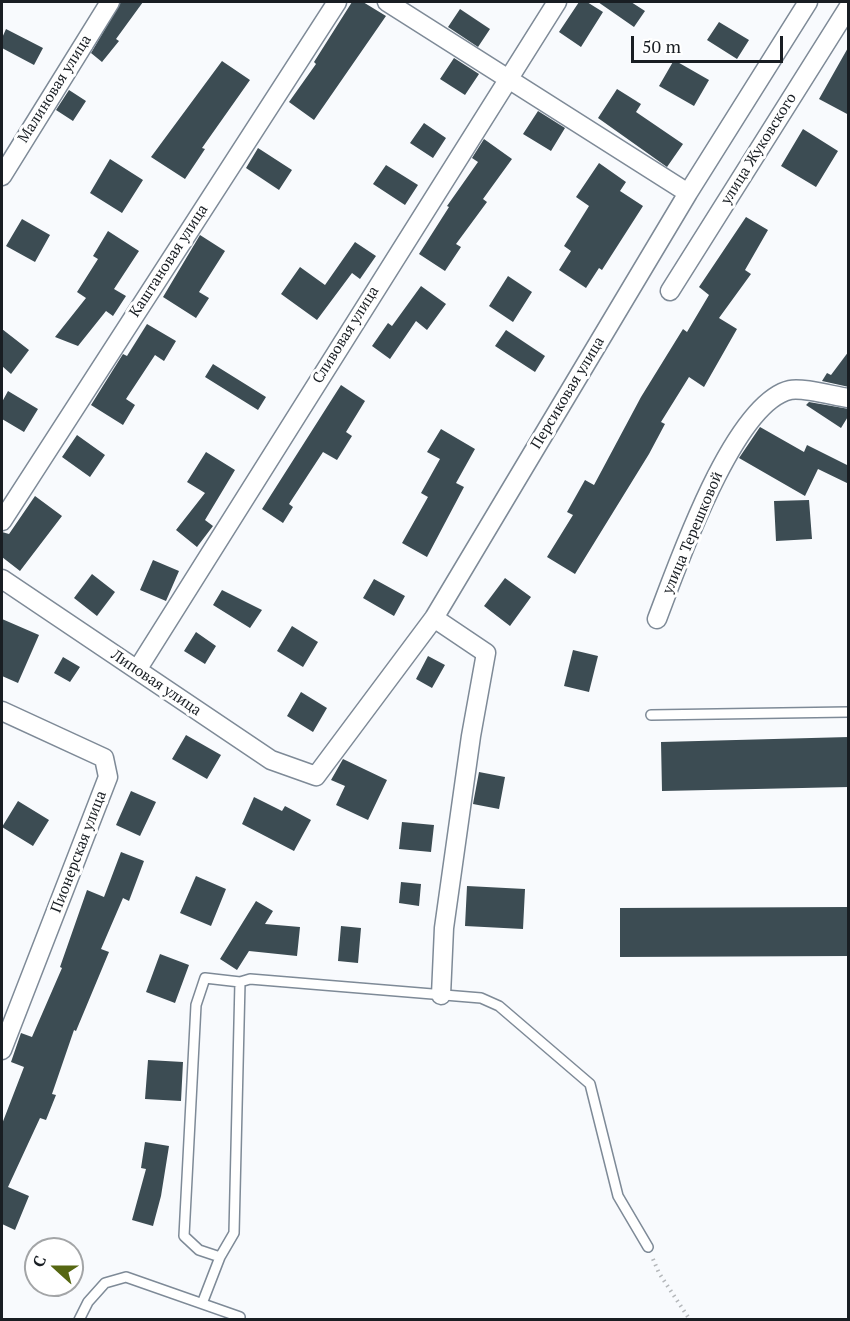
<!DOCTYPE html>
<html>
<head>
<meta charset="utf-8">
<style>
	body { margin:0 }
	#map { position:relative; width:850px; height:1321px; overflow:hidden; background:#f8fafd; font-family:"PT Serif",serif }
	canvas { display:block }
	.frame { position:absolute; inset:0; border:3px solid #191e23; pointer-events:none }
	.north { position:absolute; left:24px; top:1237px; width:60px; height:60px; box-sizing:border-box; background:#fff; border:2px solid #a3a5a7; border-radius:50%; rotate:291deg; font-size:16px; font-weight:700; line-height:24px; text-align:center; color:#191e23 }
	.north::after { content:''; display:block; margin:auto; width:21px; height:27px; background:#566712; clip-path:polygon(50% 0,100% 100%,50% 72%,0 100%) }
	.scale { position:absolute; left:631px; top:36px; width:152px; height:27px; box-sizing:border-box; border:3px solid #191e23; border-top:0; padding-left:8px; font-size:18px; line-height:21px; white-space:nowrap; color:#191e23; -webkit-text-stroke:4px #fff; paint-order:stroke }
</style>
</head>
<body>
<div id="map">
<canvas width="850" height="1321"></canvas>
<div class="frame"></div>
<div class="north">С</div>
<div class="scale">50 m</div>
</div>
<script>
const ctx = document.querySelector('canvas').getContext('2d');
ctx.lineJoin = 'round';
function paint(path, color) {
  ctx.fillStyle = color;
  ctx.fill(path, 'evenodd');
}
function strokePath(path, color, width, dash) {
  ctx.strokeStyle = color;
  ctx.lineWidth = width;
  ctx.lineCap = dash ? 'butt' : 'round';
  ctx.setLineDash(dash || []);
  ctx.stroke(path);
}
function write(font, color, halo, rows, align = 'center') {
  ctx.font = font + ' "PT Serif",serif';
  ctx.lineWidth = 6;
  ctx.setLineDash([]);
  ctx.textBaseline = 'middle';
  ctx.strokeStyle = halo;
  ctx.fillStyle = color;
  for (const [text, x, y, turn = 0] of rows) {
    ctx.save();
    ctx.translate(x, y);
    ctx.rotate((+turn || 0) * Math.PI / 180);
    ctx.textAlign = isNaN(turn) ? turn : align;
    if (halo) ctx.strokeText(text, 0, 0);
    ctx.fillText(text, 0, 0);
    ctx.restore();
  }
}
const building = new Path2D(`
	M121,2H143L116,39L119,41L102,62L91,53Z
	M352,2H363L386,16L314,120L289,102L316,64L314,62Z
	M579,2H587L603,12L581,47L559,32Z
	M598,2H631L645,11L634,27Z
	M460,9L490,29L478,47L448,27Z
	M719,22L749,40L737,59L707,40Z
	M6,29L43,48L34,65L2,48V38Z
	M849,46V115L819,99Z
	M454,58L479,74L465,95L440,79Z
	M674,60L709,80L694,106L659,86Z
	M222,61L250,80L202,148L205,149L185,179L151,157Z
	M617,89L641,104L636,112L683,144L667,167L598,118Z
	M69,90L86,101L73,121L56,110Z
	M538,111L565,128L551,151L523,134Z
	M424,123L446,138L433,158L410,143Z
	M803,129L838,151L816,187L781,166Z
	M484,139L512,159L483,199L487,202L456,244L461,247L445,271L419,254L449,207L447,206L478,162L472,158Z
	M258,148L292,170L279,190L246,168Z
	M110,159L143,180L122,213L90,193Z
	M599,163L626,182L620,191L643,206L602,270L599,268L586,288L559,270L571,251L564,246L589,206L576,197Z
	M386,165L418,185L405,205L373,184Z
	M746,217L768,230L745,270L751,274L719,318L737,329L704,387L689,377L661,422L665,424L649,454L575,574L547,557L573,515L567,512L585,480L594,485L641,397L683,329L687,332L709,295L699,287Z
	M22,219L50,235L35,262L6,246Z
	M108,231L139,251L114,289L126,296L113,316L106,311L78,346L55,337L86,298L77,292L98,259L93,256Z
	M200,235L225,251L199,292L209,298L196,318L163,297Z
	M355,242L376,256L360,279L352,273L317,320L281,294L300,267L325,285Z
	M508,276L532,292L513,322L489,306Z
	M421,286L446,304L427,330L416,321L390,359L372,346L388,323L392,326Z
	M147,324L176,341L164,361L155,355L126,399L135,405L123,425L91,405L123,354L127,356Z
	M2,329L29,350L11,374L2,366Z
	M506,330L545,356L535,372L495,346Z
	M849,351V387L822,381L827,373L831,375Z
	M213,364L266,397L258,410L205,377Z
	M341,385L365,401L346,432L352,436L337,460L323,452L289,504L293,507L283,523L262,509Z
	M8,391L38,409L24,432L2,419V402Z
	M809,402L849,409V415L841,428L806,405Z
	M760,427L804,452L807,445L849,466V484L818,469L805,496L739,458Z
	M441,429L475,449L456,483L464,487L427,557L402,543L428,497L421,493L440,459L427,452Z
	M77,435L105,455L90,477L62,457Z
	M206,452L235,470L205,520L213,526L197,547L176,530L205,493L187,482Z
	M35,496L62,516L20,571L2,557V532L9,534Z
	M809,500L812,539L776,541L774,501Z
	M153,560L179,571L166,601L140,590Z
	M92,574L115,592L97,616L74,598Z
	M505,578L531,597L510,626L484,606Z
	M374,579L405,596L394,616L363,598Z
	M222,590L262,610L250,628L213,605Z
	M2,619L39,635L18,683L2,676Z
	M292,626L318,642L303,667L277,651Z
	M196,632L216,646L205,664L184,651Z
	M573,650L598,656L589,692L564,686Z
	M428,656L445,665L432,688L416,679Z
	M63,657L80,667L70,682L54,673Z
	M301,692L327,708L313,732L287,716Z
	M186,735L221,755L207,779L172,759Z
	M849,737V787L662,791L661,742Z
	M343,759L387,780L368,820L336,805L345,786L331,780Z
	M479,772L505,777L499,809L473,804Z
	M131,791L156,802L140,836L116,825Z
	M254,797L282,811L285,806L311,820L294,851L242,824Z
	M18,801L49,820L33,846L2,827Z
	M402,822L434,825L431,852L399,849Z
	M121,852L144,861L129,901L123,898L101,949L109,952L76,1031L74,1030L52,1094L56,1095L46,1120L40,1118L8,1187L29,1196L15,1230L2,1224V1124L24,1067L11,1062L21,1033L32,1037L62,968L60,967L87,890L104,897Z
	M196,876L226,889L211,926L180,913Z
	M401,882L421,884L419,906L399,903Z
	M467,886L525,889L523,929L465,926Z
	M256,901L273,911L265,924L300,927L297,956L249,951L237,970L220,959Z
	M849,907V956L620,957V908Z
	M341,926L361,928L358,963L338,961Z
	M160,954L189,965L175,1003L146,992Z
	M148,1060L183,1062L181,1101L145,1099Z
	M145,1142L169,1146L161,1196L153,1226L132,1220L146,1169L141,1168Z`);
const path = new Path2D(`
	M653,1259L659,1273L690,1320`);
const service = new Path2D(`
	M651,715L848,712
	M240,982L205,978L196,1005L184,1236L199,1250L220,1257L234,1233L240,982L250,979L481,998L499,1006L590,1084L618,1196L648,1247
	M203,1301L220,1257
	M79,1320L88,1302L105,1283L126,1277L240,1317`);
const minor = new Path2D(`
	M387,2L688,193
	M2,176L110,2
	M670,291L848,8
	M2,521L337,2
	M2,579L271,760L316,776L434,618L688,193L808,2
	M434,618L486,653L471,736L444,928L441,995
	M657,619C677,567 733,403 790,390C802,387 834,396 848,398
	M137,670L557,2
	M2,711L104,758L108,777L2,1050`);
const streetNames = [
	["Малиновая улица",55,89,-58],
	["улица Жуковского",759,149,-58],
	["Каштановая улица",169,261,-57],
	["Сливовая улица",346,335,-58],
	["Персиковая улица",568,393,-59],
	["улица Терешковой",693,533,-67],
	["Липовая улица",156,683,34],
	["Пионерская улица",79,852,-69]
];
paint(building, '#3c4c53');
strokePath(service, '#7e8a97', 12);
strokePath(minor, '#7e8a97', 21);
strokePath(path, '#b4b7ba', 4, [1.5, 4.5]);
strokePath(service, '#fff', 9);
strokePath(minor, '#fff', 18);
write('15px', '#191e23', '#fff', streetNames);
</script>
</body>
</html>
